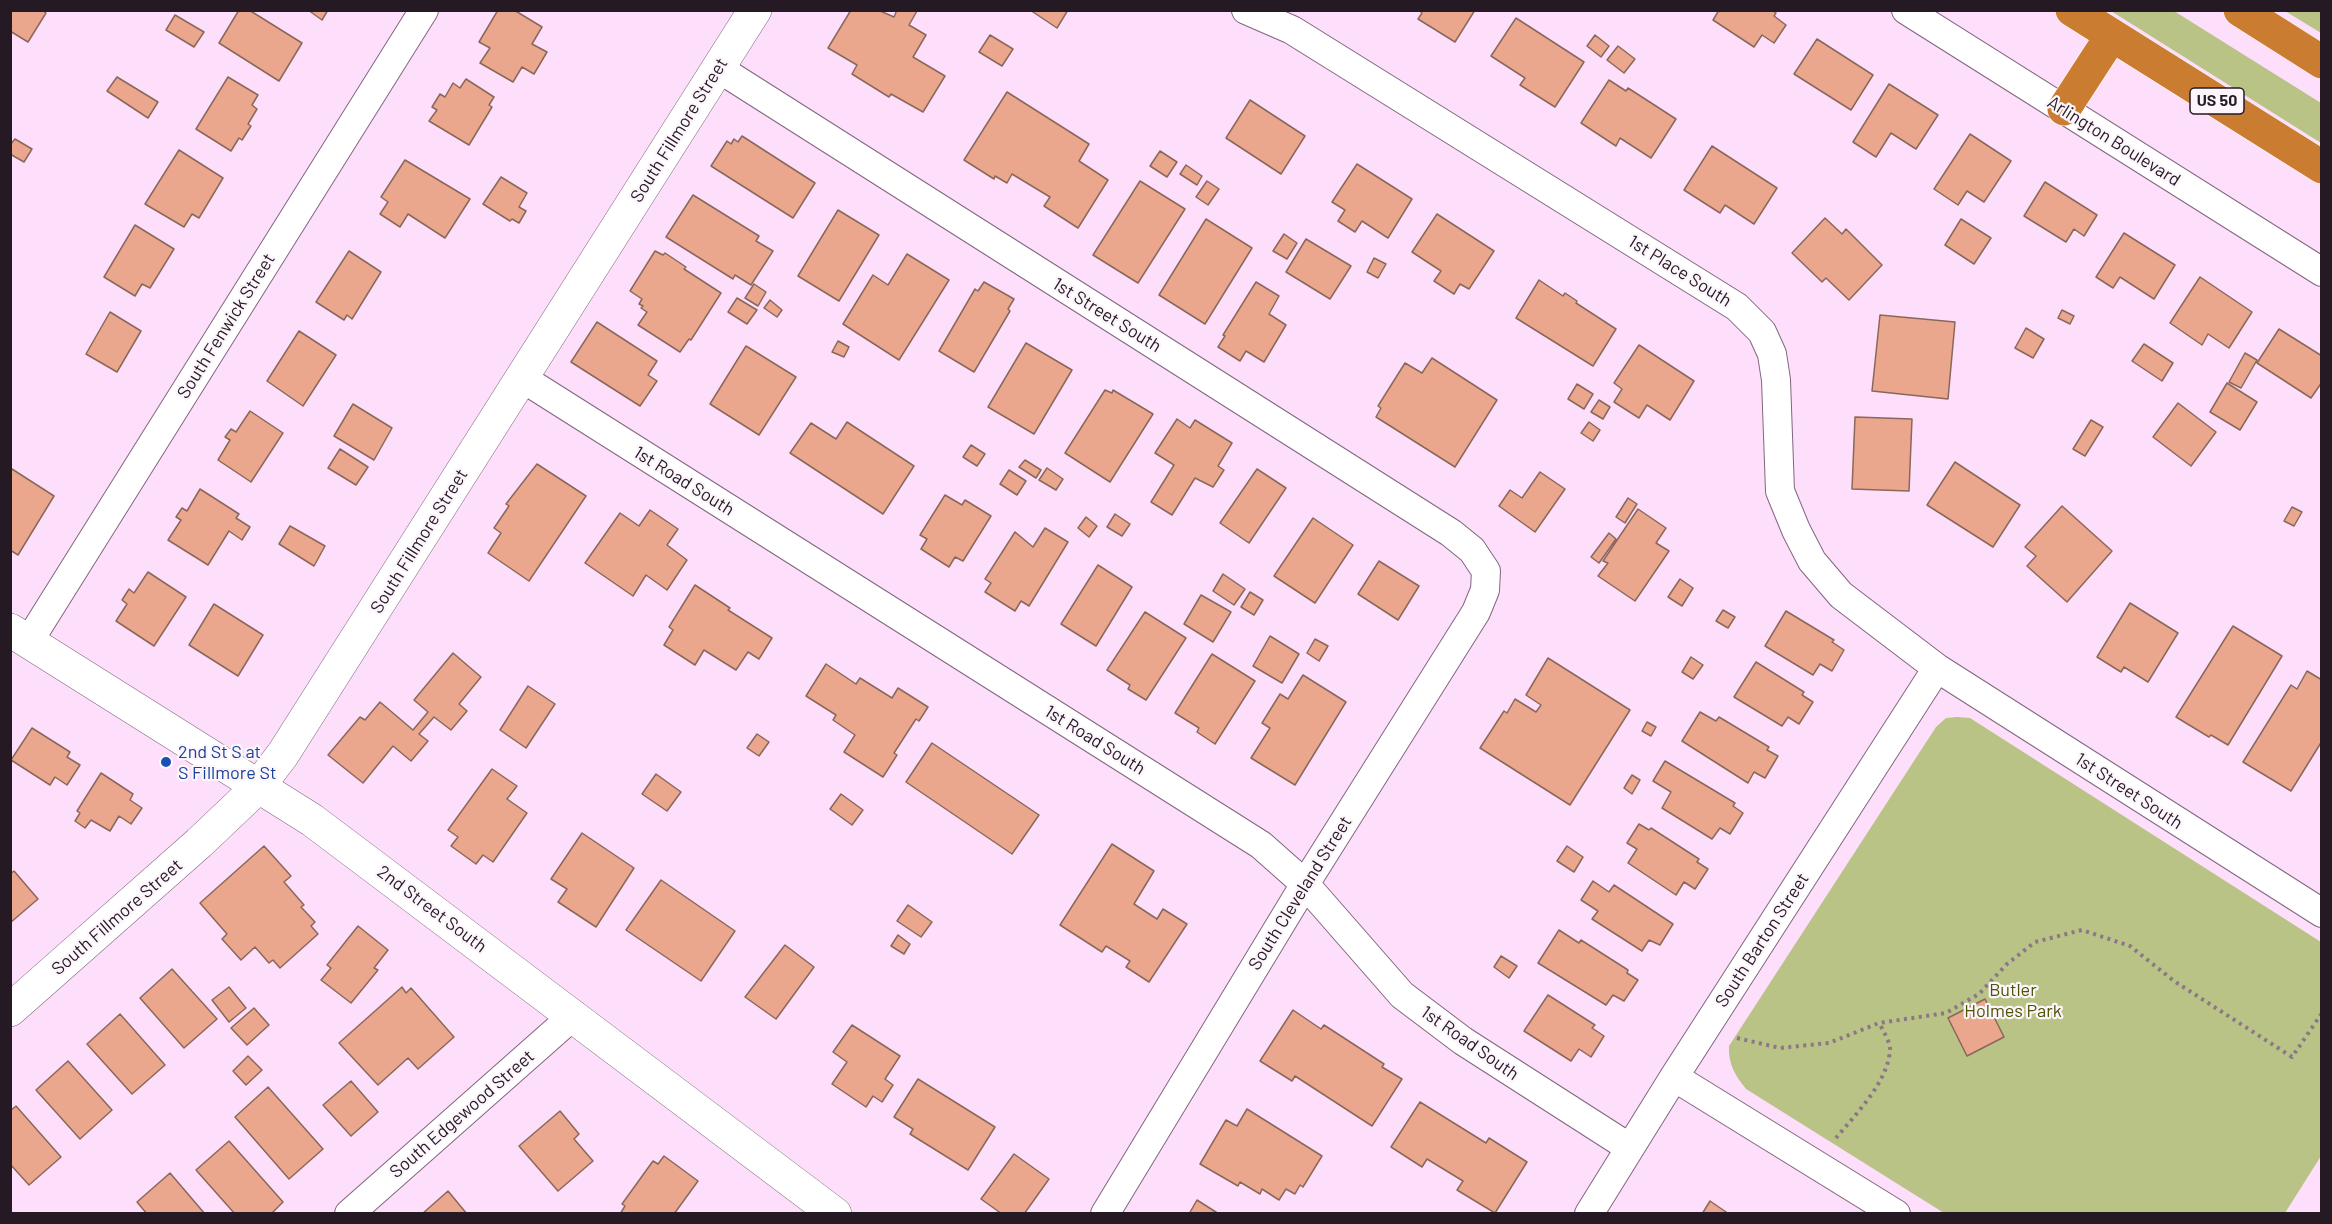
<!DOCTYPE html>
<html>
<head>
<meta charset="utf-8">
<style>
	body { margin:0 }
	#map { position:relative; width:2332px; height:1224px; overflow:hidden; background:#fedffb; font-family:Barlow,sans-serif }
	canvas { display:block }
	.frame { position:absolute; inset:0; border:12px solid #251a24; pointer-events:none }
</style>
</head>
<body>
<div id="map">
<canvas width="2332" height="1224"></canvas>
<div class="frame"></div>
</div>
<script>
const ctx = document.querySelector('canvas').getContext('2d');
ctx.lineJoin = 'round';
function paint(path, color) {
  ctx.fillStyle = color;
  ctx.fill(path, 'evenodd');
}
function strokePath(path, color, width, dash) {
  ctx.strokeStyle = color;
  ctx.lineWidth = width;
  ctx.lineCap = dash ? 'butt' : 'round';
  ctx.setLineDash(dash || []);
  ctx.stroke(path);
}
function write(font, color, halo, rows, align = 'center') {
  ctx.font = font + ' Barlow,sans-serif';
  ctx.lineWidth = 4.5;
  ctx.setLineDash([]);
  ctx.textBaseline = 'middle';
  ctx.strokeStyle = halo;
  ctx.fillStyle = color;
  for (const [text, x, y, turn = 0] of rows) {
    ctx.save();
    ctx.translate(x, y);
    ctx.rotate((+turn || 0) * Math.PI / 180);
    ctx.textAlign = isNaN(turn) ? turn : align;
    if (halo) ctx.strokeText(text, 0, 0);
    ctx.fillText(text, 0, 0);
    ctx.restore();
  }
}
const green = new Path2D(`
	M2111,11H2174L2321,103V143Z
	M2285,11H2321V33Z
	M1957,717L1970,718L2321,942V1156L2285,1213H1944L1746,1089C1735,1075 1728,1064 1729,1046L1936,727L1946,718Z`);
const building = new Path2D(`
	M10,10H42L46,13L28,42L10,31Z
	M239,10H249L302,43L279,81L219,43Z
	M308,10H328L322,20Z
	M498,10H514L542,27L532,44L547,52L534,74L522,67L513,82L480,63L490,48L479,42Z
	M851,10H878L894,17L897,10L917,11L909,25L926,35L913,57L945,76L923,112L891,94L889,97L852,74L857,65L828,48Z
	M1030,10H1068L1057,28Z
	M1419,10H1475L1455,42L1418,19L1422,13Z
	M1719,10H1772L1776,13L1774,16L1786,25L1774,43L1762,35L1754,47L1713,20Z
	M175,15L204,32L194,47L166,30Z
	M1516,18L1584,62L1555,107L1520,85L1525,78L1491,56Z
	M990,35L1013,49L1002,66L979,52Z
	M1595,35L1609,46L1601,57L1587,46Z
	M1817,39L1873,75L1851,110L1794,74Z
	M1618,46L1635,59L1624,73L1607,60Z
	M117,77L158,102L148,118L107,91Z
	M228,77L258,95L252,105L257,109L248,124L251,126L242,140L239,138L231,151L196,129Z
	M466,79L494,97L489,105L492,107L469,145L429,121L437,110L432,107L440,94L445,97L453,83L460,88Z
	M1609,80L1626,91L1628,88L1676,119L1651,158L1620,138L1616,146L1581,123Z
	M1889,84L1938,115L1916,149L1891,133L1876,157L1853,142Z
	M1007,92L1089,144L1079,161L1108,180L1078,228L1044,206L1050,197L1012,174L1007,183L995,176L994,179L964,160Z
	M1250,100L1305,136L1281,174L1226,138Z
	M1970,134L2011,161L1984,202L1967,191L1958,205L1934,189Z
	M742,136L815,183L793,218L711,166L727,141L731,144L734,139L738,142Z
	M15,139L32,149L24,162L10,154V145Z
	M1712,146L1777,188L1754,224L1725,205L1720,213L1684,190Z
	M179,150L223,178L199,218L192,214L184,227L145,204Z
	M1160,151L1177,162L1167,177L1150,166Z
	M405,160L470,199L445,238L408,214L400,227L380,214L388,202L381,197Z
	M1357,164L1412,199L1388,238L1362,221L1355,232L1338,221L1345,210L1332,202Z
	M1186,165L1202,176L1197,185L1180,174Z
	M501,177L527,193L519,207L526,211L519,223L512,219L510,221L483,204Z
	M1140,181L1185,209L1138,283L1093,255Z
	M1207,181L1219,189L1208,205L1196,197Z
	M2045,182L2097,215L2084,236L2074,229L2066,242L2024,216Z
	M693,195L759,236L756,241L773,251L751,285L735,275L733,279L666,237Z
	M838,210L879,235L839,301L798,276Z
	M1437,214L1494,251L1469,289L1460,284L1454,294L1434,281L1441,271L1412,252Z
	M1825,218L1842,234L1846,229L1882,265L1849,300L1826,278L1822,282L1792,253Z
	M1206,219L1252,248L1205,324L1159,295Z
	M1961,219L1991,238L1974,264L1945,245Z
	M135,225L174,249L150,288L142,284L135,296L104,277Z
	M2124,233L2175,265L2154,299L2120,277L2113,288L2096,277Z
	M1284,234L1297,243L1287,259L1273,251Z
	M1306,239L1351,266L1330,299L1286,272Z
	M349,251L381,272L352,319L347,315L344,320L316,302Z
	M655,251L663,255L665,253L686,267L684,269L721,293L691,340L689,339L680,352L638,325L647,312L641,308L643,306L639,304L642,299L630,291Z
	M907,254L949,280L899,360L843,324L873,275L888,285Z
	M1374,258L1386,264L1378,278L1367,272Z
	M2200,277L2252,312L2229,348L2208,334L2202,345L2170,323Z
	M1539,280L1563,296L1565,293L1577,301L1576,303L1616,329L1593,366L1516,318Z
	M984,282L1014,299L1008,309L1010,311L974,372L939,351L975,289L978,291Z
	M1256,282L1279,296L1269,314L1286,325L1264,362L1246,351L1240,361L1218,347L1225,336L1223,335Z
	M754,284L766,292L758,306L745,298Z
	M737,298L757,310L747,324L728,312Z
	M770,300L782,310L777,317L764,308Z
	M2062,310L2074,316L2070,324L2058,318Z
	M110,312L141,331L117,372L86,354Z
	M1880,315L1955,322L1948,399L1872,391Z
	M597,322L657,361L648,375L657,381L640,406L571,362Z
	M2026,328L2044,339L2033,358L2015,348Z
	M2279,329L2322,356V382L2311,398L2257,363Z
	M299,331L336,355L303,406L267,381Z
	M838,341L849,347L844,357L832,352Z
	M1026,343L1072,370L1034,434L988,407Z
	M2144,344L2173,363L2162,381L2132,361Z
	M1639,345L1694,381L1670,420L1647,405L1639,418L1614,402L1622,389L1614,383Z
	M746,346L796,377L759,435L710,404Z
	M2245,353L2257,360L2241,388L2229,382Z
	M1432,358L1497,400L1455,467L1376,417L1381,408L1378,406L1405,363L1422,373Z
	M2227,383L2257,402L2240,430L2210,412Z
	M1577,384L1593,394L1584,409L1568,399Z
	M1105,390L1112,393L1113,390L1153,414L1110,482L1065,453Z
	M1599,400L1610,407L1603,419L1591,412Z
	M2178,403L2216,432L2191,466L2153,437Z
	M353,404L392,428L374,460L334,436Z
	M250,411L283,433L251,482L218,460L230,440L225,437L231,429L236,432Z
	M1855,417L1912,419L1909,491L1852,489Z
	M1177,419L1190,428L1195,420L1232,443L1218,466L1224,470L1213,487L1195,478L1172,515L1151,502L1174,465L1155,453Z
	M2091,420L2103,427L2085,456L2073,449Z
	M847,422L914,466L883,514L790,453L811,423L836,439Z
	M1589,422L1600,430L1593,441L1581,433Z
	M971,445L985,454L977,466L963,457Z
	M340,449L368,467L356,485L328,468Z
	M1025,460L1041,470L1036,478L1019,467Z
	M1955,462L2020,505L1993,547L1927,505Z
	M537,464L586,496L529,581L488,553L501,533L494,528L509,506L506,504Z
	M1047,468L1063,479L1056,490L1039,480Z
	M12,469L54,496L18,555L10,550V472Z
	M1257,469L1286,488L1249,543L1220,523Z
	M1009,470L1026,481L1017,495L1000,484Z
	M1540,472L1565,489L1535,532L1499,506L1510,490L1522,498Z
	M200,489L239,514L236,518L250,527L242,540L229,531L208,565L168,540L181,520L176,517L182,508L187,511Z
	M945,495L962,505L965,500L991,516L963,561L955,557L949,567L921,549L927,539L920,535Z
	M1628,498L1637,504L1625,523L1616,517Z
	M2062,506L2112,551L2067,602L2027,566L2036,556L2025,547Z
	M2292,507L2302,512L2294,526L2284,521Z
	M1638,509L1666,528L1656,543L1669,551L1635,601L1598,576L1608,563L1603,561Z
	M650,510L678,529L667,545L687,560L667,590L646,575L633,596L585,563L620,513L639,526Z
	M1115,514L1130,524L1122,536L1107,527Z
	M1086,517L1097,526L1089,537L1078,528Z
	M1313,518L1353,545L1315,603L1274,576Z
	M290,526L325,546L314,566L279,544Z
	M1045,528L1068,542L1029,606L1021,601L1015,611L985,592L991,583L985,579L1015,532L1033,547Z
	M1609,533L1616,539L1599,563L1591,557Z
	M1379,561L1419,586L1398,620L1358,594Z
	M1098,565L1132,587L1096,646L1061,624Z
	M148,572L186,597L154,646L116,621L127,604L122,600L129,589L134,593Z
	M1223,574L1245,589L1234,605L1213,591Z
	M1680,579L1693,588L1682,606L1668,597Z
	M695,585L730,608L728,610L772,638L759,659L748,652L736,670L704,650L695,665L664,645L673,630L669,627Z
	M1250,592L1263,600L1254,615L1241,607Z
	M1201,595L1231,612L1213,642L1184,624Z
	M2130,603L2178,633L2148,682L2124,667L2121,672L2097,657Z
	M214,604L263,635L238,676L189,645Z
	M1723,610L1735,617L1728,628L1716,621Z
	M1786,611L1834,640L1832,642L1844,650L1832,671L1820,664L1813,675L1765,646Z
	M1145,612L1186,638L1146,700L1128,689L1130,685L1107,670Z
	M2233,626L2282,656L2228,745L2211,735L2209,737L2176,717Z
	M1270,636L1299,654L1282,683L1253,666Z
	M1315,639L1328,646L1319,661L1307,653Z
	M453,653L481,677L459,704L467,711L451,730L434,717L419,734L428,741L411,761L393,746L363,783L328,755L360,717L365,720L380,702L413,730L428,712L414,700Z
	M1212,654L1255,681L1215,744L1197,732L1199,728L1175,713Z
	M1691,657L1703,665L1693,679L1682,672Z
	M1548,658L1630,710L1570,805L1480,748L1504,711L1507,713L1515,699L1536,712L1541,705L1526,695Z
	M1756,662L1804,692L1802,695L1813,702L1799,724L1788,717L1782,726L1734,697Z
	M826,664L856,684L860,678L892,698L898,688L928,707L919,721L916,719L894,753L897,755L883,777L844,752L855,735L833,720L836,715L806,696Z
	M2307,671L2322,680V741L2291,791L2243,762L2291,685L2297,689Z
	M1303,675L1346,702L1295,785L1251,758L1270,728L1262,723L1280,694L1288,699Z
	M528,686L555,704L526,748L500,730Z
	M1700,712L1716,721L1719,717L1769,747L1767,750L1778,756L1765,778L1754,772L1748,783L1682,741Z
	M1647,722L1656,727L1651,736L1642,731Z
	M32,728L70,752L67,757L80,765L67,785L55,777L50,785L11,760Z
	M757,734L769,742L759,756L747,748Z
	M932,743L1039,815L1012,854L906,782Z
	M1665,761L1735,803L1733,806L1743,813L1730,834L1720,828L1712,839L1662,808L1671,792L1653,781Z
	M492,769L517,786L507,799L527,813L493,862L483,855L476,864L451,846L458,837L448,830Z
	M101,773L133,794L130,800L142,808L131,824L119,816L110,831L91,820L85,828L75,821L80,813L77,811Z
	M656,774L681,792L667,811L642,794Z
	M1632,775L1640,780L1632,794L1624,788Z
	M841,794L863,810L852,825L830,809Z
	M1639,824L1649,830L1651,828L1699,859L1697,862L1708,869L1695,889L1684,882L1676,895L1628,863L1637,849L1627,843Z
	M582,833L634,868L596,927L558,902L567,889L551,879Z
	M1112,844L1154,871L1134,904L1157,919L1163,909L1187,924L1149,982L1126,967L1130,961L1106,946L1102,952L1060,925Z
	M264,846L291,876L284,882L304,905L301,907L315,922L311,926L318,934L280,968L273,960L269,963L255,947L241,960L222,939L227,934L200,903Z
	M1567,846L1583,857L1574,872L1557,861Z
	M14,871L38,899L10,923V874Z
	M661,880L735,931L701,981L626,930Z
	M1593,881L1609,892L1614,885L1673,924L1660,945L1649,940L1642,951L1592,919L1598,911L1581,900Z
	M908,905L932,922L921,937L897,921Z
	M358,926L388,950L374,968L378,970L351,1003L321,980L331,968L327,965Z
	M1559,930L1579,943L1581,940L1628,970L1627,973L1638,980L1624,1001L1613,995L1606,1005L1538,963Z
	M898,935L910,944L904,954L891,946Z
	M785,945L814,967L776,1019L745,997Z
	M1501,956L1517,966L1509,978L1494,967Z
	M172,969L217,1019L184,1048L140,998Z
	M229,987L246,1008L229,1022L212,1000Z
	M402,987L406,993L411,988L454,1037L418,1069L408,1058L378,1085L339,1043Z
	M1548,995L1595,1025L1592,1028L1604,1036L1591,1057L1579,1049L1571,1061L1524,1031Z
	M1985,999L2004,1037L1967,1056L1948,1018Z
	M254,1008L269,1025L247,1045L231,1028Z
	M1293,1010L1321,1029L1324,1025L1384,1064L1382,1067L1402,1079L1372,1126L1295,1076L1292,1081L1260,1061Z
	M120,1014L165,1065L132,1094L87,1044Z
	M852,1025L900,1056L885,1079L893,1085L882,1102L873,1096L866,1107L832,1084L847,1062L833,1052Z
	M248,1056L262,1070L246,1085L233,1071Z
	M68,1061L112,1110L80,1139L36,1090Z
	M918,1079L995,1127L968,1170L910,1134L913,1129L894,1117Z
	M351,1081L378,1112L351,1136L323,1105Z
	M268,1087L323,1149L289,1179L235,1117Z
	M1420,1102L1486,1143L1489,1138L1527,1162L1495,1213L1457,1190L1463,1181L1427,1159L1422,1167L1391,1147Z
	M16,1106L61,1157L29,1185L10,1164V1111Z
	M1247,1109L1322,1156L1303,1187L1300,1185L1295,1194L1286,1189L1279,1200L1262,1189L1260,1194L1240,1182L1238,1186L1200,1164L1226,1120L1237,1126Z
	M560,1111L579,1134L574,1139L593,1161L558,1191L519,1146Z
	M229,1141L283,1202L271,1214H235L196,1170Z
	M1014,1154L1049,1179L1024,1214H1002L981,1199Z
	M664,1156L698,1181L674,1214H620L625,1206L622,1204L653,1161L658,1164Z
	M170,1173L205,1214H147L137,1202Z
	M448,1191L467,1214H422Z
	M1197,1200L1219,1214H1189Z
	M1710,1201L1729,1214H1702Z`);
const path = new Path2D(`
	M1737,1038L1780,1048L1829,1043L1879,1023L1946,1013L1979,994L2007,964L2035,942L2082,930L2130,946L2174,981L2292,1057L2322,1013
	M1836,1138C1855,1115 1889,1081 1890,1049C1890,1042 1883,1030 1879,1023`);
const street = new Path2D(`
	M1246,10L1292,30L1737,307L1762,332L1772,354L1776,380L1780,491L1796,530L1812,561L1841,595L1937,668L2322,913
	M1906,10L2322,272
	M718,68L1451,533L1472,550L1486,571L1485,590L1476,612L1305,884L1105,1214
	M522,378L1261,845L1305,884L1402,995L1463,1041L1630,1148
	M29,641L424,10
	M1674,1077L1896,1214
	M349,1214L574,1015
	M1589,1214L1674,1077L1937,668`);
const secondary = new Path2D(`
	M10,630L312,820L835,1214
	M10,1010L199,843L258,787L283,754L755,10`);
const highway = new Path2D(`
	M2072,10L2322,167
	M2240,10L2322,62
	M2064,109L2112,35`);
const markers = [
	[166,762,6,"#1a4fb4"]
];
const shields = [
	[2217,101,54]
];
const shieldNames = [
	["US 50",2217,101]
];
const streetNames = [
	["South Fillmore Street",679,130,-58],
	["Arlington Boulevard",2114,141,32],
	["1st Place South",1680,271,32],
	["1st Street South",1107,315,32],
	["South Fenwick Street",226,326,-58],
	["1st Road South",684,481,32],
	["South Fillmore Street",419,541,-58],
	["1st Road South",1095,740,32],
	["1st Street South",2129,791,33],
	["South Cleveland Street",1300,893,-58],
	["2nd Street South",432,909,37],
	["South Fillmore Street",117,917,-41],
	["South Barton Street",1762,940,-57],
	["1st Road South",1470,1043,35],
	["South Edgewood Street",462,1114,-41]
];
const transitNames = [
	["2nd St S at",178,752],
	["S Fillmore St",178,773]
];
const parkNames = [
	["Butler",2013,990],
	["Holmes Park",2013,1011]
];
paint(green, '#b9c386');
paint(building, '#eba78e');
strokePath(building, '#8a675a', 1.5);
strokePath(street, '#81667e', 30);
strokePath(secondary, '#81667e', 34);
strokePath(highway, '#fff', 34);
strokePath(path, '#8b7789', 4, [3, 4.5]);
strokePath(street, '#fff', 28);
strokePath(secondary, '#fff', 33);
strokePath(highway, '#ca7d30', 33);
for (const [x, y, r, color] of markers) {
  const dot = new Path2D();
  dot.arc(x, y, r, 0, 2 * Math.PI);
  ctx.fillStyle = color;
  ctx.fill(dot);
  strokePath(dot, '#fcf5fb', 2);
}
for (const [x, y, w] of shields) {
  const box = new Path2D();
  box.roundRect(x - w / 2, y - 13, w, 26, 4.5);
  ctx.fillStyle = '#fcf5fb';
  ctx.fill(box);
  strokePath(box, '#251a24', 1.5);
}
write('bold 16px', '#251a24', null, shieldNames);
write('18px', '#251a24', '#fcf5fb', streetNames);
write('18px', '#164399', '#fcf5fb', transitNames, 'left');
write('18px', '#4c5404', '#fcf5fb', parkNames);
</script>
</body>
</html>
